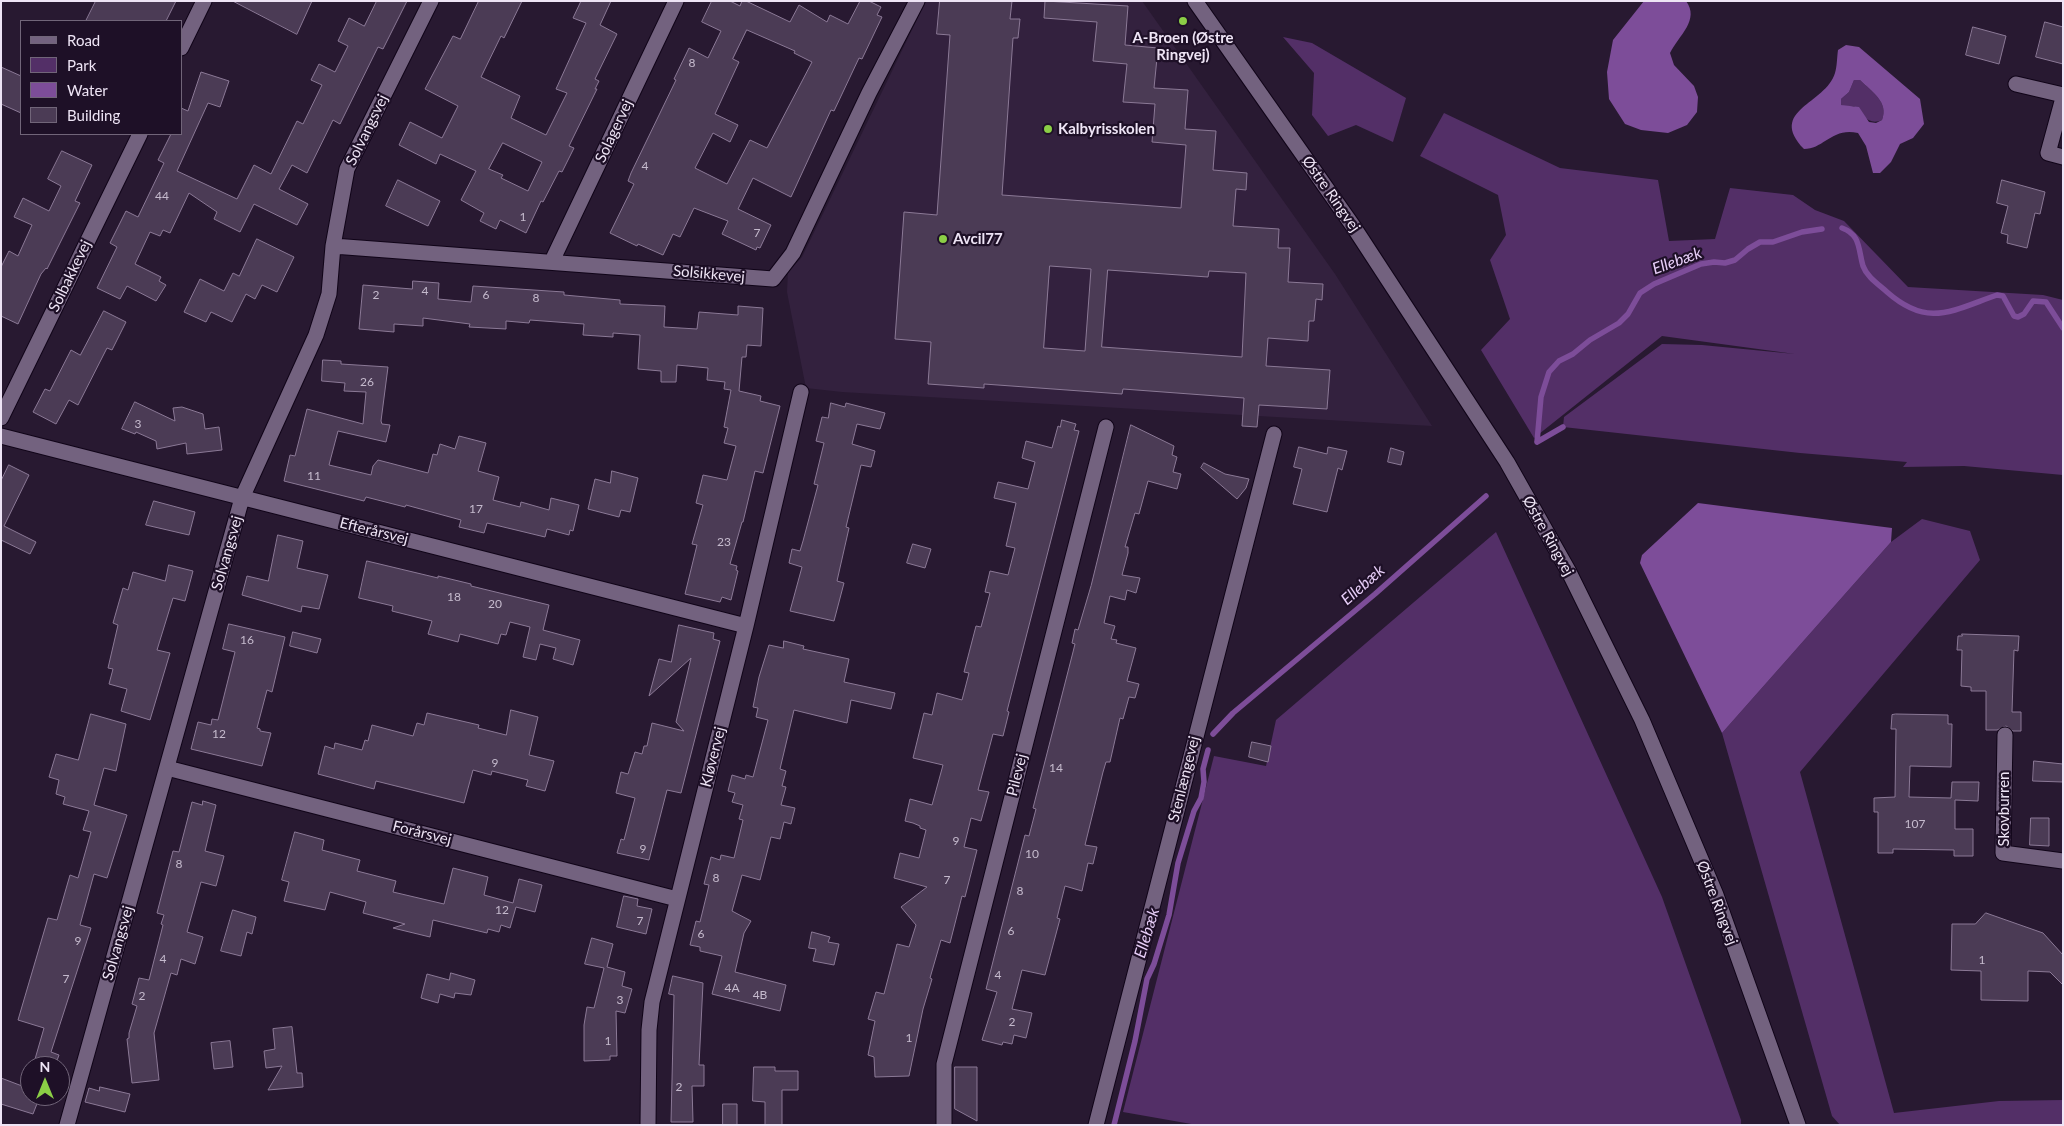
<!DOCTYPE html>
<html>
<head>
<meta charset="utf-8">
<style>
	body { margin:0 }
	#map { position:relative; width:2064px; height:1126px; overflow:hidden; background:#281931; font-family:Lato,sans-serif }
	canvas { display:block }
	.frame { position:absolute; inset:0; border:2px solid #eee4f5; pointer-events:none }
	.legend { position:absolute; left:20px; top:20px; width:162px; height:115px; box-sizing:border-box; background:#1e1027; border:1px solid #716579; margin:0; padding:6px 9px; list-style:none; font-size:15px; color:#eee4f5 }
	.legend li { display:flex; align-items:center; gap:10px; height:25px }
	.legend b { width:25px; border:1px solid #716579 }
	.north { position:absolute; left:20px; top:1056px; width:50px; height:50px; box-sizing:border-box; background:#1e1027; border:1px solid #716579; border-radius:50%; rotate:0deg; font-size:14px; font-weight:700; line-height:20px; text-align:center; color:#eee4f5 }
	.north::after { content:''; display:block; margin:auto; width:18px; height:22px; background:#8bce46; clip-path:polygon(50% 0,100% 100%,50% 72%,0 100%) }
</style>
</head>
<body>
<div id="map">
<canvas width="2064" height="1126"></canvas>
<div class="frame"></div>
<ul class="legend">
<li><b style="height:6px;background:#73627f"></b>Road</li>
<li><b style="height:14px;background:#532f67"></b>Park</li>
<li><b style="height:14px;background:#7d4d99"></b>Water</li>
<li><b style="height:14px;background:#4b3b55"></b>Building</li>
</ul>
<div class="north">N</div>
</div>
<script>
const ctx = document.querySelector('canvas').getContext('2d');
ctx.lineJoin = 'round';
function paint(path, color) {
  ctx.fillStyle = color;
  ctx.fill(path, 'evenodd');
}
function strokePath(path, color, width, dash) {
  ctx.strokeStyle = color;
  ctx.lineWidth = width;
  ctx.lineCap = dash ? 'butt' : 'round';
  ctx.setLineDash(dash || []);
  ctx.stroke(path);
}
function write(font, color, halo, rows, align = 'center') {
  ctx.font = font + ' Lato,sans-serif';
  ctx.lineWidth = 4.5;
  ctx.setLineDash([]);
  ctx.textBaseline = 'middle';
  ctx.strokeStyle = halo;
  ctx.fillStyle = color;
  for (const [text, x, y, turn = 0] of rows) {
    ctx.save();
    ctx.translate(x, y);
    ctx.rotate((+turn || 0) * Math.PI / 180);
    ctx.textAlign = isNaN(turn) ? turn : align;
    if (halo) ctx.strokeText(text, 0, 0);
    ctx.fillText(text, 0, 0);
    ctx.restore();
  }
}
const built = new Path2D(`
	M926,1H1142L1335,274L1432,426L842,392L806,388L787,292L788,272L802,257Z`);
const green = new Path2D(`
	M1283,37L1312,43L1406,98L1393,142L1356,125L1328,136L1312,115L1314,73Z
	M1854,80H1860C1872,92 1889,102 1882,120C1869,126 1863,115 1854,106L1845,107L1841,105V99L1849,92Z
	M1444,113L1560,168L1658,180L1669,241L1715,239L1730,188L1793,195L1815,210L1844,221L1908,287L2043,295L2063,300V475L1964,466L1903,467L1907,462L1800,453L1563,427L1564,417L1662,344L1702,345L1795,354L1662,336L1534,438L1481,350L1510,319L1490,260L1506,235L1498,195L1420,156Z
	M1922,519L1970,531L1980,560L1800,772L1894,1113L1999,1101L2063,1100V1125H1840L1832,1116L1722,733L1891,542Z
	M1496,532L1662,897L1741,1120V1125H1197L1123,1112L1214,756L1266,766L1276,720Z`);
const water = new Path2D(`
	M1644,1H1686C1700,20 1679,35 1670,53L1674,65L1694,86L1698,97L1697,112L1687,125L1668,133L1641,130L1625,124L1609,99L1607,72L1613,40Z
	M1846,45L1859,47L1920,99L1924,124L1913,138L1900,144L1891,162L1880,173H1873L1866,146L1858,133C1832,127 1824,149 1804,149C1767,110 1826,104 1835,73C1837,67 1837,57 1838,50ZM1854,80H1860C1872,92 1889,102 1882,120L1876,123L1869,122L1859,107L1841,105V99L1849,92Z
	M1698,503L1892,528L1891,542L1722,733L1640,563L1642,555Z`);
const stream = new Path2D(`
	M1842,228C1861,235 1858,249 1863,266C1867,277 1878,284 1887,292C1928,328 1951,311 1997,295L2003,296L2014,316L2018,317L2024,314L2033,301L2046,302L2063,328
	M1537,442L1541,397L1549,372L1559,361L1573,354L1590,340L1619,323L1628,314L1640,293L1654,284L1701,264L1714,262L1725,263L1735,260L1748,249L1760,242H1773L1802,232L1822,229
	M1537,442L1563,427
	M1213,734L1233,713L1375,594L1486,496
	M1114,1125L1135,1041L1147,979L1154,964L1169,915L1178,863L1194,811L1201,798L1204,782L1203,769L1208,750`);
const building = new Path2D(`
	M96,1H176L166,21H86Z
	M233,1H312L297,34Z
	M377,1H407L383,49L378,47L340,124L333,120L307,173L292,165L279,189L308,204L297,225L254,204L240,232L214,219L217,212L189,193L170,233L163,230L160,236L150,232L135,264L161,277L159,281L166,285L156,301L127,286L120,299L97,288L117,247L110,243L126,211L138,217L164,163L158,160L171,134H181V108L188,111L201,72L229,81L220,107L208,103L177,171L237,199L254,165L271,174L297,121L303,124L322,85L311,80L319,64L335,72L348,46L338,41L349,18L364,26Z
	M479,1H522L504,38L501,36L481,77L520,96L511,118L546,135L567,93L556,89L586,23L573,18L581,1H611L600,25L617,34L595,79L599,81L595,89H597L569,146L574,148L562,172L559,171L543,202L541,201L526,233L500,220L496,229L480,221L484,213L461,200L476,171L440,154L436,164L399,145L410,122L442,138L458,106L425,89L453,36L460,39ZM503,143L542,162L528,191L501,178L503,175L489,169Z
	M712,1H730L740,6L742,1H746L790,22L799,5L827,22L830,15L848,24L860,1H869L881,7L877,15L882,17L862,59L859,58L834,111L831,110L791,197L753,178L738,209L771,225L760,248L757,247L756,250L722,234L728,221L694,208L680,237L673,234L663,255L638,244L637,246L610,233L634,184L628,181L631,173L676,80L674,79L689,48L708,58L721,31L702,22ZM747,30L795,51L794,53L812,62L767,148L750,140L727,184L695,168L713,133L730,142L738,125L715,114L739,62L733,59Z
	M940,1H1012L1010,19H1020L1018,38H1013L1002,195L1181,208L1186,145L1152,142L1155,104L1123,102L1127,64L1093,61L1097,22L1044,18L1045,1L1128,6L1125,45L1158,48L1154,88L1188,90L1185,129L1216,131L1213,170L1247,173L1246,190L1236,189L1233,226L1279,229L1278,248H1290L1288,282L1323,284L1322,300L1316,299L1314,321H1309L1308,341L1268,338L1266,366L1330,370L1327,409L1259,405L1257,427L1242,426L1244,398L1123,389L1122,394L984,384V388L928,384L931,342L895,339L904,212L937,215L950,35L937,34ZM1050,266L1091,269L1085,351L1044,348ZM1108,270L1208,277L1209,271L1246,273L1242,357L1102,347Z
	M2045,22L2063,27V64L2036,57Z
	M1973,27L2006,36L1999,64L1966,55Z
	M1,67L21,76V113L1,104Z
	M62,151L92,165L75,201L80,203L47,269L46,268L41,274L18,324L1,316V267L9,251L18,256L32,225L14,217L23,198L49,211L61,186L48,179Z
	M398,180L440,201L428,226L386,206Z
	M2002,180L2045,192L2040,214L2035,213L2027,248L2007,243L2008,235L2001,233L2008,206L1997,203Z
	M257,239L294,257L277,292L262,285L255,299L246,294L232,322L211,312L206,322L184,312L200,279L224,291L233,273L239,276Z
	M413,281L439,283L438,299L471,302L473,286L564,292V295L620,300V304L665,306L664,327L697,329L699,312L738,315V306L763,308L761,346L747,345L746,357H742L739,391L761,396L760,401L780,406L763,473L755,471L743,522H742L730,564L737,566L736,570L738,571L731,600L722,597L720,602L685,594L697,545L692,544L703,505L696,503L703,475L727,480L736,446L724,443L728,428L724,427L731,390L724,389L725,382L707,380L708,368L677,365L676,382H661V371L638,369L640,335L613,333V337L583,335L584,324L530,320L529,323L506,321V329L469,327L470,324L423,318V326L394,324V332L359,329L363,285L412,289Z
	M104,311L126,322L112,350L107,348L78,405L69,400L56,424L33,412L45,389L50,391L71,350L80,355Z
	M323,360L341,361V364L388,367L381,421L382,424L390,425L386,442L338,431L329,465L371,475L373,466L378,460L428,473L433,454L437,455L440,444L455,449L459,436L486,443L478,471L499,477L493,500L520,507L521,502L549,510L551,498L579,505L573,531L570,530L569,535L547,529L545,537L487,523L484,533L459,527L461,520L406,505L405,507L366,497L364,501L284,481L290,455L295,456L307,409L363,424L366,392L344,391L345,383L322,381Z
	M135,402L175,421L173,408L182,407L203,414L205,429L219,427L222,450L187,454L186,443L157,449L156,441L136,432L135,434L122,429Z
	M831,403L845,407L846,403L885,413L880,429L857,424L852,444L875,451L871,467L861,465L846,527L849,528L837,581L844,583L834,621L790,611L802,567L789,563L792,549L800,551L803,541L818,485L814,484L824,443L816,441L822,417L828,418Z
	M1062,420L1076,424L1074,430L1079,431L1007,711L1009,712L1003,736L993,734L978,790L989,792L981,821L971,818L964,847L977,850L965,897L962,896L950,943L941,940L930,978L932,979L923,1009L909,1076L875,1077L874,1057L868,1055L875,1021L868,1019L876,992L884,994L897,944L909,947L916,925L901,907L927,887L894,878L900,853L919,858L926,830L920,828V826L913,823L905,821L910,799L932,805L943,765L913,758L924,713L932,715L937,693L962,700L969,673L964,672L976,626L981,627L990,593L985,592L990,571L1008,575L1015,548L1006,546L1016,503L994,498L998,482L1028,489L1035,462L1022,458L1026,441L1052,448L1058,426L1060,427Z
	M1131,425L1174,446L1172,455L1177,457L1173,472L1181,474L1177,489L1148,481L1139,514L1135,513L1125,547H1128V553L1122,575L1140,578L1136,593L1127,590L1125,600L1110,596L1104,623L1115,626L1111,639L1117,640L1116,643L1136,648L1127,681L1139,684L1135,698L1129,697L1123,719L1120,718L1110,762H1106L1103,772L1085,845L1097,847L1093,864L1088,863L1082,891L1065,886L1057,918L1060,919L1045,975L1022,970L1012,1009L1032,1013L1026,1038L1014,1035L1012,1044L1003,1042L1002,1045L982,1040L997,992L986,989L1025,835L1029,836L1036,809L1033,808L1073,652L1075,644L1072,643L1075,629L1078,630L1091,586Z
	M1299,447L1327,454L1328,447L1347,451L1342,470L1338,468L1327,512L1293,504L1302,469L1294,467Z
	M1391,448L1404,452L1401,465L1388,462Z
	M1204,463L1225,474L1249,479L1246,488L1237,499L1201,468Z
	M9,465L29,475L4,526L36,542L30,554L1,540V481Z
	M612,471L638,478L630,512L621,510L619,517L588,509L595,479L610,483Z
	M154,501L195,512L189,535L146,525Z
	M278,535L303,541L297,568L328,575L319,609L302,606L301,612L242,595L247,576L268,581Z
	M913,544L931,549L925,568L907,563Z
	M367,561L438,578V576L471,584V586L549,605L543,630L580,640L573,665L553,659L556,648L540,644L536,660L523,657L530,627L510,622L506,635L501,634L498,644L460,634L458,642L428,634L432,621L392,611L393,606L359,598Z
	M169,565L193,571L185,601L173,598L157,650L170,653L150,720L121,711L127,689L109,684L113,669L108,668L118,625L113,623L123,588L128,590L133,572L165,581Z
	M229,624L285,637L272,692L267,690L257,728L260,729V731L271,733L262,766L191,749L198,722L211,725L212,719L218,720L235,652L223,649Z
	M679,625L714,633L713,639L720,641L681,793L667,790L649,860L617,853L621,839L624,840L635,798L616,793L621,772L628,774L635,752L642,754L644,746H647L652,723L684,731L676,722L691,658L649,696L659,659L671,662Z
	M293,632L321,639L317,653L290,646Z
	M1962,634L2019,636L2018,651L2014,650L2012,712H2021V731H2013L2006,726L1997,730H1986V691H1971V687L1961,686L1962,650H1957L1958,636H1962Z
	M784,641L804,646L803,649L849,659L844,682L895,693L891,709L851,700L847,723L794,710L780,769L786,771L782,786L786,787L781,805L795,808L791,824L784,822L780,839L771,837L760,880L742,875L732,911L751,921L744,933L735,972L786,985L780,1011L712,994L722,956L700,951V947L690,945L696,921L700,922L709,885L704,884L711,857L720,860L721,855L734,858L743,820L739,819L743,805L732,802L735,793L728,791L732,775L745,779L746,775L753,777L768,720L756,717L758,708L753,707L759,677L769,645L783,648Z
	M511,710L538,717L529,755L554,761L545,791L526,786L528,780L492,771L491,775L473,770L464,803L376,781L374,789L318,774L325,746L334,749L335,743L362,750L365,740L368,741L372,725L413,736L417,723L424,725L427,713L479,725L478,728L506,735Z
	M91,714L126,724L116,771L104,768L94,805L127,815L107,878L94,874L80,925L91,928L51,1052L59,1055L55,1066H33L44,1028L18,1020L48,918L57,920L70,875L78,878L91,832L83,830L89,811L63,804L65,797L56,794L59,780L49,777L56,754L78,760Z
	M1896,714L1948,715V724H1952L1951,767L1910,766L1909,797L1951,798L1952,782H1979L1978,801L1955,800V829H1973V856H1954V850L1893,849V853H1878V812H1874V798L1895,797L1896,729H1891L1892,715Z
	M1252,742L1271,746L1268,762L1249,757Z
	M2034,761L2063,764V782L2033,781Z
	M203,801L216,805L205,851L224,856L216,886L201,882L187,932L203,937L195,964L181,959L177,975L171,973L154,1033L159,1080L132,1083L127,1039L129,1038V1033L137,1006L132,1004L139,978L149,980L163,925L161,924L164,915L157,913L173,851L179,852L192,802L202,805Z
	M2031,818H2049V846L2030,845Z
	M295,832L324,840L322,850L360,860L357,871L396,881L393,892L444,904L453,868L488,877L484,895L513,903L519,879L542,885L535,912L516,907L510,928L501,925L499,932L488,929L487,933L433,920L430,937L393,928L405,924L363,913L366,902L330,892L325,910L284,901L289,882L282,880Z
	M624,896L638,899L637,906L652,909L646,934L617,927Z
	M233,910L256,917L252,934L247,932L241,956L221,951Z
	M1986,913L2043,933L2063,955V985L2050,972L2028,971V1001L1981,1000V971L1951,970L1952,924H1975Z
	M812,932L830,937L828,942L839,944L834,965L813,961L816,949L809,948Z
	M592,938L613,944L607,967L625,972L622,986L632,989L625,1013L616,1011L617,1056H610V1060L584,1061V1025L587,1007L594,1008L604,968L585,964Z
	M451,973L475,980L471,995L455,993L454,998L440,994L438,1003L421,998L427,974L449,980Z
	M673,976L703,983L699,1065H704V1086H692L693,1122H671L674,995L669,994Z
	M292,1027L297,1073H302L303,1087L268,1090L282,1066L266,1068L264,1051L275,1049L273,1029Z
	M230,1041L233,1067L214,1069L211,1043Z
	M754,1067H775V1071H798V1090H782V1125H765V1102L753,1101Z
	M955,1067H977V1121L955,1109Z
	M1,1078L30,1089V1096H40L33,1114L1,1104Z
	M100,1087L130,1094L125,1112L85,1102L89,1088L99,1091Z
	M723,1104H737V1125H723Z`);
const street = new Path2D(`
	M181,48L204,1
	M2016,84L2063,95
	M2063,98L2048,153L2063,157
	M333,246L773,279L793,253L869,93L917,1
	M552,261L676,1
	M1,418L140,134
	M1,436L746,626
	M2005,735L2003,853L2063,861
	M167,768L677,899
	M67,1125L242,498L316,335L329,294L333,246L347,169L431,1
	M648,1125L649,1030L652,1002L746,626L801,392
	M944,1125V1064L1106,427
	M1096,1125L1274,434`);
const secondary = new Path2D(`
	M1195,1L1353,226L1507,462L1569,572L1642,720L1716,895L1798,1125`);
const markers = [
	[1183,21,5,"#8bce46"],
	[1048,129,5,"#8bce46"],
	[943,239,5,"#8bce46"]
];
const numberNames = [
	["8",692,63],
	["4",645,166],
	["44",162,196],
	["1",523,217],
	["7",757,233],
	["4",425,291],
	["2",376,295],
	["6",486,295],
	["8",536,298],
	["26",367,382],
	["3",138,424],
	["11",314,476],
	["17",476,509],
	["23",724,542],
	["18",454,597],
	["20",495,604],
	["16",247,640],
	["12",219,734],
	["9",495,763],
	["14",1056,768],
	["107",1915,824],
	["9",956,841],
	["9",643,849],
	["10",1032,854],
	["8",179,864],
	["8",716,878],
	["7",947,880],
	["8",1020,891],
	["12",502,910],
	["7",640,921],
	["6",1011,931],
	["6",701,934],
	["9",78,941],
	["4",163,959],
	["1",1982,960],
	["4",998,975],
	["7",66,979],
	["4A",732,988],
	["4B",760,995],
	["2",142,996],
	["3",620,1000],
	["2",1012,1022],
	["1",909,1038],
	["1",608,1041],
	["2",679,1087]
];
const poiNames = [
	["A-Broen (Østre",1183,38,"center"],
	["Ringvej)",1183,55,"center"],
	["Kalbyrisskolen",1058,129],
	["Avcil77",953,239]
];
const streetNames = [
	["Solvangsvej",367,130,-64],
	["Solagervej",614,131,-65],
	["Østre Ringvej",1331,194,55],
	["Solsikkevej",709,274,5],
	["Solbakkevej",70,276,-64],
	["Efterårsvej",374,531,14],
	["Østre Ringvej",1548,536,61],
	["Solvangsvej",227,553,-74],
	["Kløvervej",713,757,-76],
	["Pilevej",1017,775,-76],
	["Stenlængevej",1184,779,-76],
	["Skovburren",2004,809,-90],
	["Forårsvej",422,833,14],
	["Østre Ringvej",1717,903,69],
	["Solvangsvej",118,943,-74]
];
const waterNames = [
	["Ellebæk",1677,261,-20],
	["Ellebæk",1363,585,-41],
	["Ellebæk",1147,933,-73]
];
paint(built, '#33213e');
paint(green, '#532f67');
paint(water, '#7d4d99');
strokePath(stream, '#7d4d99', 5.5);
paint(building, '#4b3b55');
strokePath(building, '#8b7996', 1);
strokePath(street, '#100418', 17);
strokePath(secondary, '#100418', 17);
strokePath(street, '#73627f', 15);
strokePath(secondary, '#73627f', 15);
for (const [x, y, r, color] of markers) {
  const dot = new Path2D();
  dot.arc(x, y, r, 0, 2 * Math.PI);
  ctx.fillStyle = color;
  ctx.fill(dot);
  strokePath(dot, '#1e1027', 2);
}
write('12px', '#c5bacd', null, numberNames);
write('bold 15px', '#eee4f5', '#1e1027', poiNames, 'left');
write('15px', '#eee4f5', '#1e1027', streetNames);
write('italic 16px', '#e8cff9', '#1e1027', waterNames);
</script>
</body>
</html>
